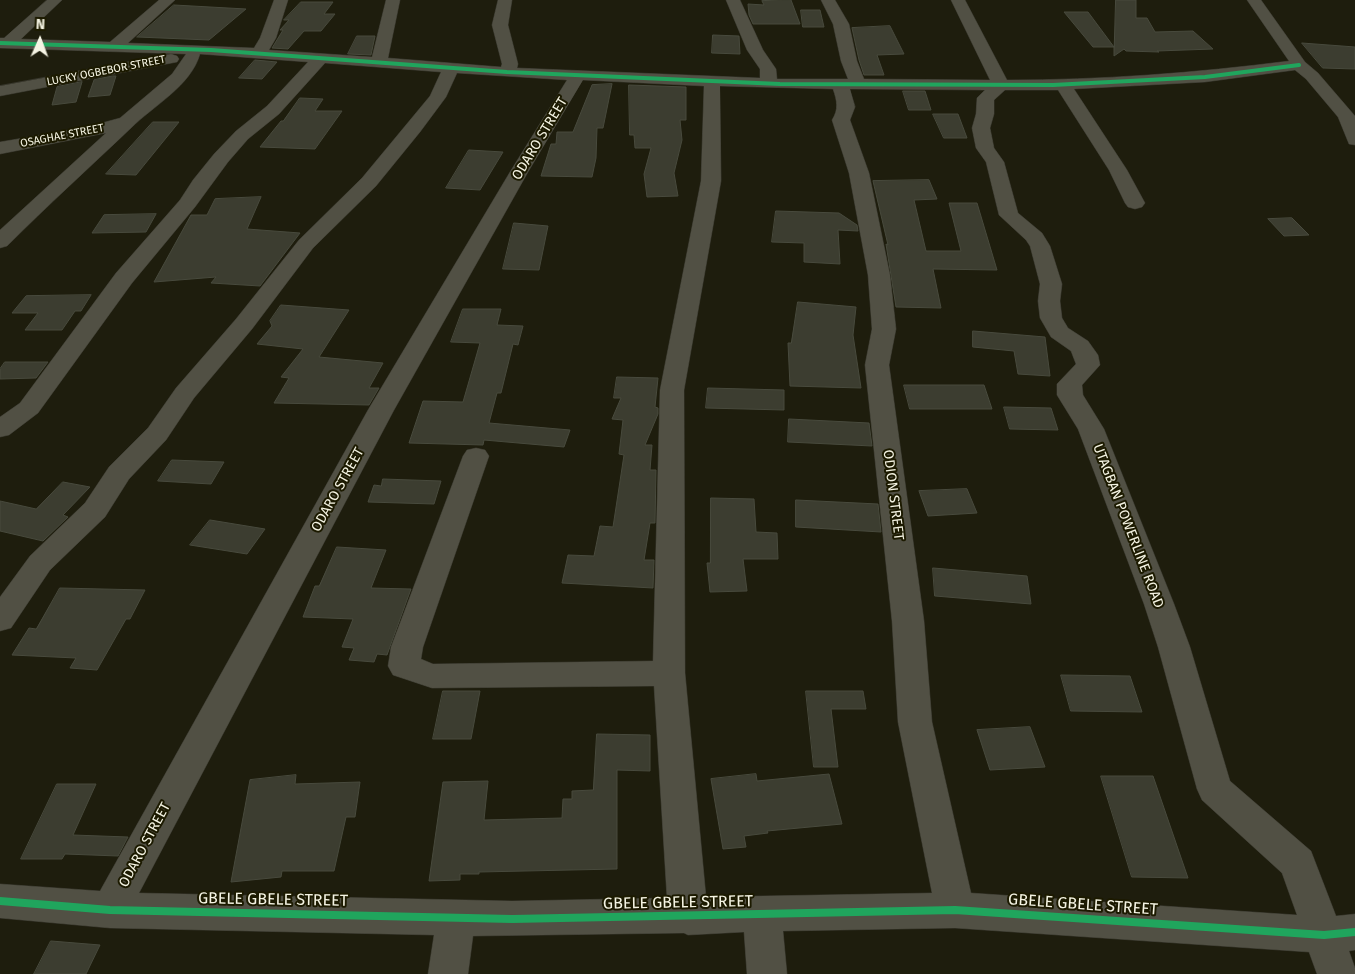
<!DOCTYPE html>
<html>
<head>
<meta charset="utf-8">
<style>
	body { margin:0 }
	#map { position:relative; width:1355px; height:974px; overflow:hidden; background:#1e1d0d; font-family:"Fira Sans",sans-serif }
	canvas { display:block }
	.north { position:absolute; left:15px; top:15px; width:50px; height:50px; -webkit-text-stroke:4px #1c1a00; paint-order:stroke; rotate:2deg; font-size:14px; font-weight:700; line-height:20px; text-align:center; color:#f5f4e3 }
	.north::after { content:''; display:block; margin:auto; width:18px; height:22px; background:#f5f4e3; clip-path:polygon(50% 0,100% 100%,50% 72%,0 100%) }
</style>
</head>
<body>
<div id="map">
<canvas width="1355" height="974"></canvas>
<div class="north">N</div>
</div>
<script>
const ctx = document.querySelector('canvas').getContext('2d');
ctx.lineJoin = 'round';
function paint(path, color) {
  ctx.fillStyle = color;
  ctx.fill(path, 'evenodd');
}
function strokePath(path, color, width, dash) {
  ctx.strokeStyle = color;
  ctx.lineWidth = width;
  ctx.lineCap = dash ? 'butt' : 'round';
  ctx.setLineDash(dash || []);
  ctx.stroke(path);
}
function write(font, color, halo, rows, align = 'center') {
  ctx.font = font + ' "Fira Sans",sans-serif';
  ctx.lineWidth = 4;
  ctx.setLineDash([]);
  ctx.textBaseline = 'middle';
  ctx.strokeStyle = halo;
  ctx.fillStyle = color;
  for (const [text, x, y, turn = 0] of rows) {
    ctx.save();
    ctx.translate(x, y);
    ctx.rotate((+turn || 0) * Math.PI / 180);
    ctx.textAlign = isNaN(turn) ? turn : align;
    if (halo) ctx.strokeText(text, 0, 0);
    ctx.fillText(text, 0, 0);
    ctx.restore();
  }
}
const building = new Path2D(`
	M791,0L800,24H753L749,15L748,4L764,5L762,1Z
	M1116,0H1136V18H1147L1155,32L1193,31L1213,49L1157,51L1159,52L1126,51L1124,49L1114,56V47H1093L1064,12H1088L1114,47Z
	M301,2H333L324,14H335L321,31H304L288,49L272,48L283,30H280L289,20H284Z
	M174,5L246,9L209,40L137,37Z
	M801,10H820L824,27H803Z
	M890,26L904,54L877,55L884,75H864L859,60L852,28Z
	M713,35L739,36L740,54L712,53Z
	M357,36H375L371,55L348,54Z
	M1302,43L1355,47V69L1323,68Z
	M255,60L277,62L262,79L239,78Z
	M113,76H116L110,95L88,97L94,80Z
	M82,82L76,102L52,105L57,87Z
	M612,84L603,128H597L596,158L592,177L541,176L551,144H556L557,132H573L592,85Z
	M629,85L686,87V120H680L682,140L674,173L678,196L647,197L644,174L651,148H635L634,135H630Z
	M903,91H925L931,110H909Z
	M300,98L323,99L315,111H342L315,149L260,147L281,121H283Z
	M933,114H958L967,138H944Z
	M153,122H179L136,175L106,174Z
	M469,150L503,152L480,190L446,188Z
	M929,180L937,199L914,200L926,251H961L949,203H977L997,270L933,269L941,308L896,307L886,244L888,245L873,181Z
	M261,197L247,229L300,233L260,286L211,283L216,277L154,282L191,215H207L215,199Z
	M776,211L839,213L857,225L858,231L838,230L840,264L804,262V243L772,242Z
	M156,214L146,232L92,233L104,215Z
	M1292,218L1309,235L1284,236L1268,219Z
	M514,223L548,226L539,270L503,269Z
	M91,295L81,311H75L62,330H25L38,313H12L26,296Z
	M798,302L856,307L853,335L861,388L790,386L788,343H791Z
	M281,305L349,310L319,357L383,363L369,388H379L369,405L274,403L289,378L281,377L303,349L257,344L272,326L270,321Z
	M463,309H501L497,325L523,326L518,345L513,344L501,393H497L489,423L570,430L564,447L484,440L483,445L409,443L423,401L463,402L480,343L451,342Z
	M973,331L1045,337L1050,376L1018,374L1014,351L973,347Z
	M5,362H48L36,378L0,379V369Z
	M617,377L658,378L655,407L658,408V414L645,445H652L650,470H656L655,523H650L644,560H654L653,588L562,583L568,555L594,556L600,526L613,527L624,455L619,454L623,420L612,419L621,398H614Z
	M904,385H984L992,409H910Z
	M708,388L784,390V410L706,408Z
	M1004,407L1051,408L1058,430L1010,429Z
	M789,419L869,423L872,446L788,442Z
	M172,460L224,462L211,484L158,481Z
	M383,479L441,481L434,504L368,502L374,485L381,486Z
	M63,482L90,487L63,515L68,517L43,541L0,531V501L36,509Z
	M967,489L977,513L928,516L919,491Z
	M711,498L754,499L756,532L777,533L778,559H743L747,591L710,592L707,563H710Z
	M796,500L878,504L881,532L796,527Z
	M210,520L265,529L247,554L190,545Z
	M337,547L386,550L371,588L411,589L387,655L377,654L374,662L349,660L354,648L342,647L353,619L303,617L315,586H319Z
	M933,568L1027,576L1031,604L935,596Z
	M60,588L145,590L130,619H126L97,670L70,668L76,658L12,655L29,628L36,629Z
	M1061,675L1130,676L1142,712L1071,711Z
	M443,691H480L471,739H433Z
	M806,691H863L866,709H831L838,767H814Z
	M1030,727L1045,767L990,770L977,730Z
	M597,734L650,735V771L617,770V869L479,872V874H460V880L429,881L443,782L488,781L484,820L562,818L563,799H572V791L593,790Z
	M756,774L757,781L829,774L842,824L767,831L768,833L744,836L746,847L723,849L711,779Z
	M296,775L295,784L360,782L355,817H346L334,871H282L281,877L231,882L250,780Z
	M1101,776H1153L1188,878L1132,877Z
	M57,784H96L73,835L128,837L118,856L65,854L62,859H21Z
	M51,941L100,945L86,974H34Z`);
const minor = new Path2D(`
	M47,0H62L21,39L110,42L159,0H175L128,43L254,48L260,38L274,0H288L276,38L269,50L372,57L386,0H400L388,58L501,67L502,64L492,25L498,0H512L508,25L518,64L517,68L760,78V69L747,50L726,0H740L763,50L776,69L777,79H848L841,61L833,24L821,0H835L849,24L857,61L864,79L990,80L951,0H965L1007,80C1101,80 1195,73 1289,61L1247,0H1261L1305,62L1318,73L1355,116V145L1349,144L1338,117L1306,79L1295,70L1205,82L1074,89L1127,170L1145,203L1142,207L1135,209L1128,207L1125,203L1109,170L1058,90H1005L994,100V114L990,128L994,148L1004,162L1018,213L1042,233L1050,246L1062,284L1060,301L1062,318L1068,328L1088,341L1098,355L1100,365L1082,385L1083,395L1104,429L1174,604L1190,647L1230,781L1311,851L1336,916L1355,914V950L1349,951L1355,968V974H1317L1309,952L955,928L783,931L787,974H747L744,932L688,935L684,933L473,936L468,974H428L434,935L110,928L0,918V884L100,891L368,410L510,172L567,80L457,73L446,97L420,132L376,186L313,248L252,329L194,398L166,440L129,479L105,517L50,570L11,628L0,631V597L30,556L85,503L109,467L148,428L176,388L236,319L299,240L362,178L430,96L441,72L325,63L279,114L248,139L228,162L195,207L132,283L38,413L9,435L0,437V417L20,403L116,273L180,200L193,180L214,154L236,131L267,106L308,62L200,54C191,86 153,106 131,128C90,167 47,206 7,246L0,248V230L106,133L0,154V142L87,127L120,118L172,74L186,54L0,48V38H4ZM583,80L704,86L701,181L660,390L653,661L433,664L421,659L423,647L489,456L485,450L476,448L467,450L463,456L391,647L388,666L393,675L432,688L654,686L667,898L512,901L139,893L394,410L528,172ZM720,86L833,89C837,101 839,109 832,120L849,173L868,275L872,329L865,365L892,621L898,722L932,893L706,897L685,673L684,390L721,181ZM850,89L985,90L977,98L976,114L972,128L976,148L986,162L999,215L1026,240L1030,246L1040,284L1038,301L1040,318L1051,337L1071,351L1076,364L1057,384V395L1078,429L1144,604L1158,647L1197,789L1202,800L1282,873L1297,915L971,893L932,722L924,621L889,365L896,329L890,275L869,173L850,120L855,107Z
	M171,54L177,56L179,59L177,62L0,96V86Z`);
const cyclewayFar1 = new Path2D(`
	M0,43L211,50L507,72L780,84L1053,85L1205,77L1299,65`);
const cycleway = new Path2D(`
	M0,901L110,910L512,919L955,910L1324,935L1355,932`);
const farStreetnames = [
	["LUCKY OGBEBOR STREET",106,71,-11],
	["OSAGHAE STREET",62,136,-11]
];
const streetNames = [
	["ODARO STREET",540,139,-59],
	["ODARO STREET",338,490,-61],
	["ODION STREET",893,495,83],
	["UTAGBAN POWERLINE ROAD",1128,526,69],
	["ODARO STREET",145,845,-62]
];
const nearStreetnames = [
	["GBELE GBELE STREET",273,900,1],
	["GBELE GBELE STREET",678,903,-1],
	["GBELE GBELE STREET",1083,905,4]
];
paint(building, '#3c3d30');
strokePath(building, '#484a3d', 1);
strokePath(minor, '#37362c', 1);
paint(minor, '#515044');
strokePath(cyclewayFar1, '#20a55d', 4);
strokePath(cycleway, '#20a55d', 8);
write('11px', '#f5f4e3', '#1c1a00', farStreetnames);
write('14px', '#f5f4e3', '#1c1a00', streetNames);
write('16px', '#f5f4e3', '#1c1a00', nearStreetnames);
</script>
</body>
</html>
